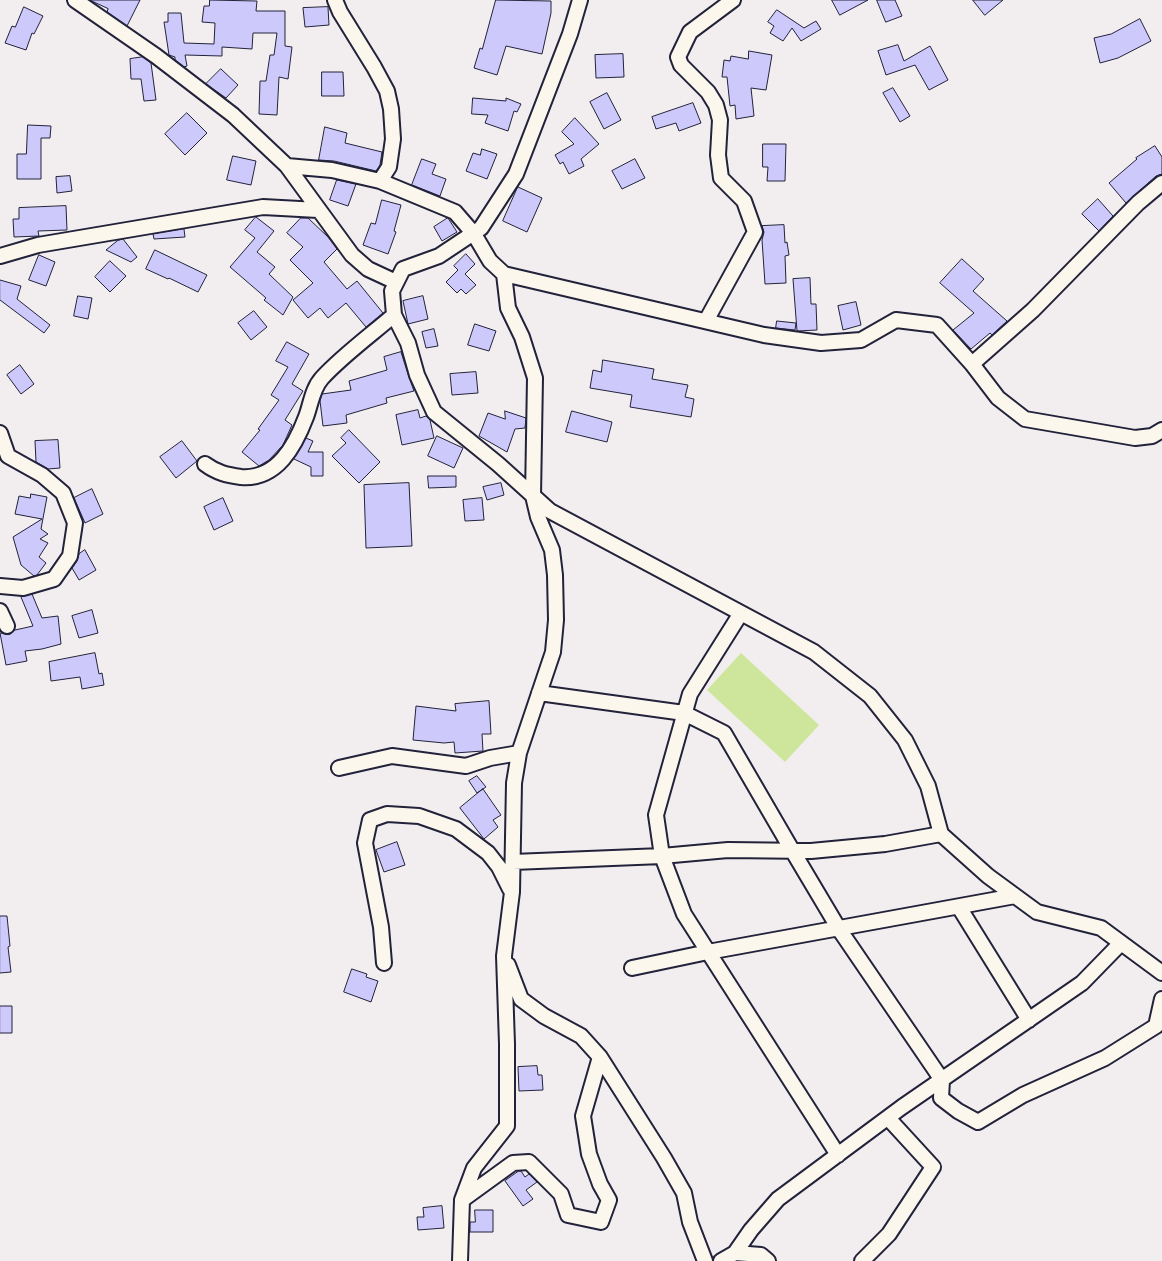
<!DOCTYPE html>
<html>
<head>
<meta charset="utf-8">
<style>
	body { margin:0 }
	canvas { display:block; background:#f2eeef }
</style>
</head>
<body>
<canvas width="1162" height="1261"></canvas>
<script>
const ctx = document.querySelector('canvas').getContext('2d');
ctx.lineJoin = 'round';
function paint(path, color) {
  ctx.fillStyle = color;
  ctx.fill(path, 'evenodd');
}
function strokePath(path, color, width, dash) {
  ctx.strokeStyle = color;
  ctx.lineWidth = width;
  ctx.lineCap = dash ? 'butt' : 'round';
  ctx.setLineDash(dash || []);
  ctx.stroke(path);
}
const green = new Path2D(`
	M741,653L819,725L785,762L707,690Z`);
const building = new Path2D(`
	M90,0H140L127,26L107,12L108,9Z
	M210,0L257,1L256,11H285V46L292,47L288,79L279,77L277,115L259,114L260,81H266L270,55H274L277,33H253L252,49L222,47V56L185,55L187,66L184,67L175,60V57L169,55L164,22H168V13H181L184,43L214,44L215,23L202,22L204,6H209Z
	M496,0L551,1V13L542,54L506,46L497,75L474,68L480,48L482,49Z
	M832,0H868L840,15Z
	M877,0H895L902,16L886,22Z
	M973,0H1003L985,15Z
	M24,7L43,16L34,34L32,33L26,50L5,43L12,26L15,27Z
	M328,7L329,25L305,27L303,8Z
	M777,10L804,28L816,21L821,29L801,41L792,28L783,41L770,33L774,26L768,22Z
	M1140,19L1151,41L1118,58L1100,63L1094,38L1111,34Z
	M898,45L904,61L930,46L948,80L929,90L915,65L886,75L878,51Z
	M749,51L772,55L766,90L751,88L754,116L736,119L735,105L730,106L727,77H722L724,60L730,61L731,56L748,59Z
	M623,54L624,77L596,78L595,55Z
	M143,57L151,63L156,100L144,101L141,79H131L130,59Z
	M221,69L238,85L226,98L206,84Z
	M322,72H343L344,96H322Z
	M893,88L910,116L900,122L883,93Z
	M607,93L621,120L604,129L590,102Z
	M473,98L506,101V98L521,104L517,112L514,111L508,131L485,123L488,115L472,114Z
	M693,103L701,123L679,131L676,123L656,129L652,117Z
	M187,113L207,133L185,155L165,134Z
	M575,118L599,144L581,159L584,166L569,174L563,162L560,164L555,155L574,144L562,132Z
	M28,125L51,126L50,138H41V179H17V154H26Z
	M325,127L347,133L345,143L382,152L380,165L376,171L334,161L319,160Z
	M763,144H786L785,181H767L768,167H763Z
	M1155,146L1162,157V174L1156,176L1126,203L1109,183L1137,159L1136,158Z
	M482,149L497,154L487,179L466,171L473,153L480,155Z
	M233,156L256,161L251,185L227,180Z
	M422,159L436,164L432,174L446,179L440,196L412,185Z
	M635,159L645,178L622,189L612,171Z
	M70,176L72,191L57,193L56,177Z
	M337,180L356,184L348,206L330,200Z
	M518,187L542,198L527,232L503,221Z
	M1098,199L1113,216L1099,231L1082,214Z
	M382,200L401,205L394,231L396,232L388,254L363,245L371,223L375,224Z
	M66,206L67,230L38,231L39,236L14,237L13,219H19V208Z
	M256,217L274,231L257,252L275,267L269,274L293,297L283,315L264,300L266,298L230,267L255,238L245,230Z
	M301,218H308L328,237L337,249L324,262L347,289L357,281L383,313L366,327L346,303L328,318L320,308L308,318L293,300L313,283L290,260L303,247L287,233Z
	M448,218L457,232L442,241L434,227Z
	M784,225L785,243L787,242L789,255L785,256L786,283L765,284L762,240L764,232L762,226Z
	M184,229L185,237L154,239L153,234Z
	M123,239L137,257L131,262L106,250L117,241Z
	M155,250L207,275L198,292L169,278L168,279L146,269Z
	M466,254L475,264L465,274L476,285L466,294L461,289L457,293L446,282L458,270L454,266Z
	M39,255L55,262L46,286L29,280Z
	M962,259L984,279L973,291L1007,321L992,335L990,333L971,349L953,330L974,313L940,283Z
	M110,261L126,276L110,292L95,277Z
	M810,278L811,304H816L817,330L797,331L793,279Z
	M0,280L21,286L17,299L50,325L44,333L0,300Z
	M78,296L92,298L88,319L74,316Z
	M423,296L428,319L408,324L403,301Z
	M856,302L861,325L843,330L838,306Z
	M254,311L267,327L251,340L238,323Z
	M777,321L796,323L795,330L776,328Z
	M475,324L496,331L489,351L468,345Z
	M434,329L438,346L426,348L422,332Z
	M287,342L309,354L292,384L303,391L285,420L292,425L283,445L269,460L259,466L242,452L260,430L258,429L279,400L271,395L288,367L276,361Z
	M401,352L409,377L414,391L386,398L387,403L346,415L347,423L323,426L320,401L322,394L351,390L349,381L387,370L384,357Z
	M603,360L654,369L652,379L688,385L685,397L694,399L691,417L630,407L632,395L590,388L593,370L601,372Z
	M20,365L34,384L21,394L7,375Z
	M476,372L478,393L452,395L450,374Z
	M418,410L420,418L426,416L430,420L434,438L402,445L396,415Z
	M505,411L526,418L525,428L515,429L507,452L479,436L488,413L505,419Z
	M572,411L612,422L607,442L566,432Z
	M349,430L380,462L359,483L332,456L346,443L341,438Z
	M437,436L463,448L454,468L428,456Z
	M306,438L313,441L308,452H323V476H311V467L294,459Z
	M58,440L60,468L48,469L36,462L35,441Z
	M182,441L197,461L176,478L160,457Z
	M428,476H456V487L429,488Z
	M409,483L412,546L366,548L364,485Z
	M501,483L504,495L487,500L483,487Z
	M92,489L103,514L85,523L74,498Z
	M31,494L47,497L41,529L48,534L40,539L48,543L39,557L46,563L37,575L34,576L21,565L13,537L42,519L15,514L19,496L30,498Z
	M223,498L233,521L214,530L204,507Z
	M482,498L484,520L465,521L463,500Z
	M85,550L96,570L79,580L72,568L77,561L79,554Z
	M32,594L42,618L58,616L61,644L42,649L25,651L27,661L6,665L0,633L10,634L15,630L33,626L21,597Z
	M92,610L98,633L79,638L72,616Z
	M95,653L99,674L102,673L104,685L82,689L80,677L51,681L49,662Z
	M489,701L491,734H482L483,751L455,753L454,742L444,743L413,740L416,706L456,711L455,704Z
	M477,776L486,787L477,793L469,781Z
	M483,789L501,815L493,820L498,827L484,839L460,808Z
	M397,842L405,865L384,872L376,850Z
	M0,916H7L10,946L8,947L11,972L0,973Z
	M352,969L367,974L366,977L378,981L371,1002L344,992Z
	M0,1006H12V1033H0Z
	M537,1066L538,1075H542L543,1090L519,1091L518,1067Z
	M519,1171H521L525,1177L529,1174L537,1182L526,1190L533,1199L523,1206L505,1181Z
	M442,1206L444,1228L418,1230L417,1217H424L423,1208Z
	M475,1210H493V1232H470V1222H475Z`);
const minor = new Path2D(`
	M75,0L156,56L233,115L287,166L352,255L368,269L396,282
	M335,0L340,12L374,67L387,91L391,109L393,139L389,167L380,181
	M580,0L570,34L516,174L481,228L439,256L403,269L392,291L394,315L408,343L417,375L434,412L498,464L550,511L814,652L870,696L905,740L928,786L941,834L988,876L1037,912L1101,928L1162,973
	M287,166L332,170L380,181L455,212L474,234L490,261L504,274
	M0,256L38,245L263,207L318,210
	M706,321L755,232L744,201L721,178L718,155L720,120L716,105L708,92L681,65L678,57L690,32L733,0
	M972,364L1033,310L1138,203L1162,183
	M0,433L8,456L42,475L63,493L75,523L70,556L54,579L23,588L0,586
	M205,464C217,473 227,475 241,477C277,480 295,446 306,417C311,404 312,389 322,378C342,356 372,334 394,315
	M0,611L7,626
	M741,613L690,694L656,815L662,856L684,914L838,1155
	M539,693L684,713L724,733L792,850L839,929L942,1080L941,1098L958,1111L978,1122L1023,1095L1105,1058L1156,1026L1162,999
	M339,768L392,756L466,766L490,758L519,753
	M513,862L662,856L728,850L811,851L885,844L941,834
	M959,907L1029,1020
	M384,963L381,927L365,843L370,820L387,814L419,816L456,829L488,853L499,867L510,889
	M508,965L521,999L544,1016L581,1036L600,1057L664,1158L684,1193L690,1222L705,1261
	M632,968L708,952L1015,896
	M462,1200L513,1163L529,1162L561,1194L568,1215L601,1222L609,1200L600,1184L589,1154L583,1116L600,1057
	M735,1253L761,1255L768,1261
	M460,1261L462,1200L474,1168L507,1126V1044L504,956L512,892L514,783L519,753L553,652L556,620L555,575L552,550L538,517L533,496L535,378L522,337L508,308L504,274L764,335L821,343L861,340L896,320L937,325L972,364L998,398L1025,419L1135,438L1152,436L1162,430
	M721,1261L735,1253L751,1230L778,1199L902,1107L1082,983L1121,943
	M862,1261L889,1234L933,1167L888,1118`);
paint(green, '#cee69b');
paint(building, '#cdc9fb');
strokePath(building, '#22223b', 1);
strokePath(minor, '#22223b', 18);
strokePath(minor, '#fbf7ec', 14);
</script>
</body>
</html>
